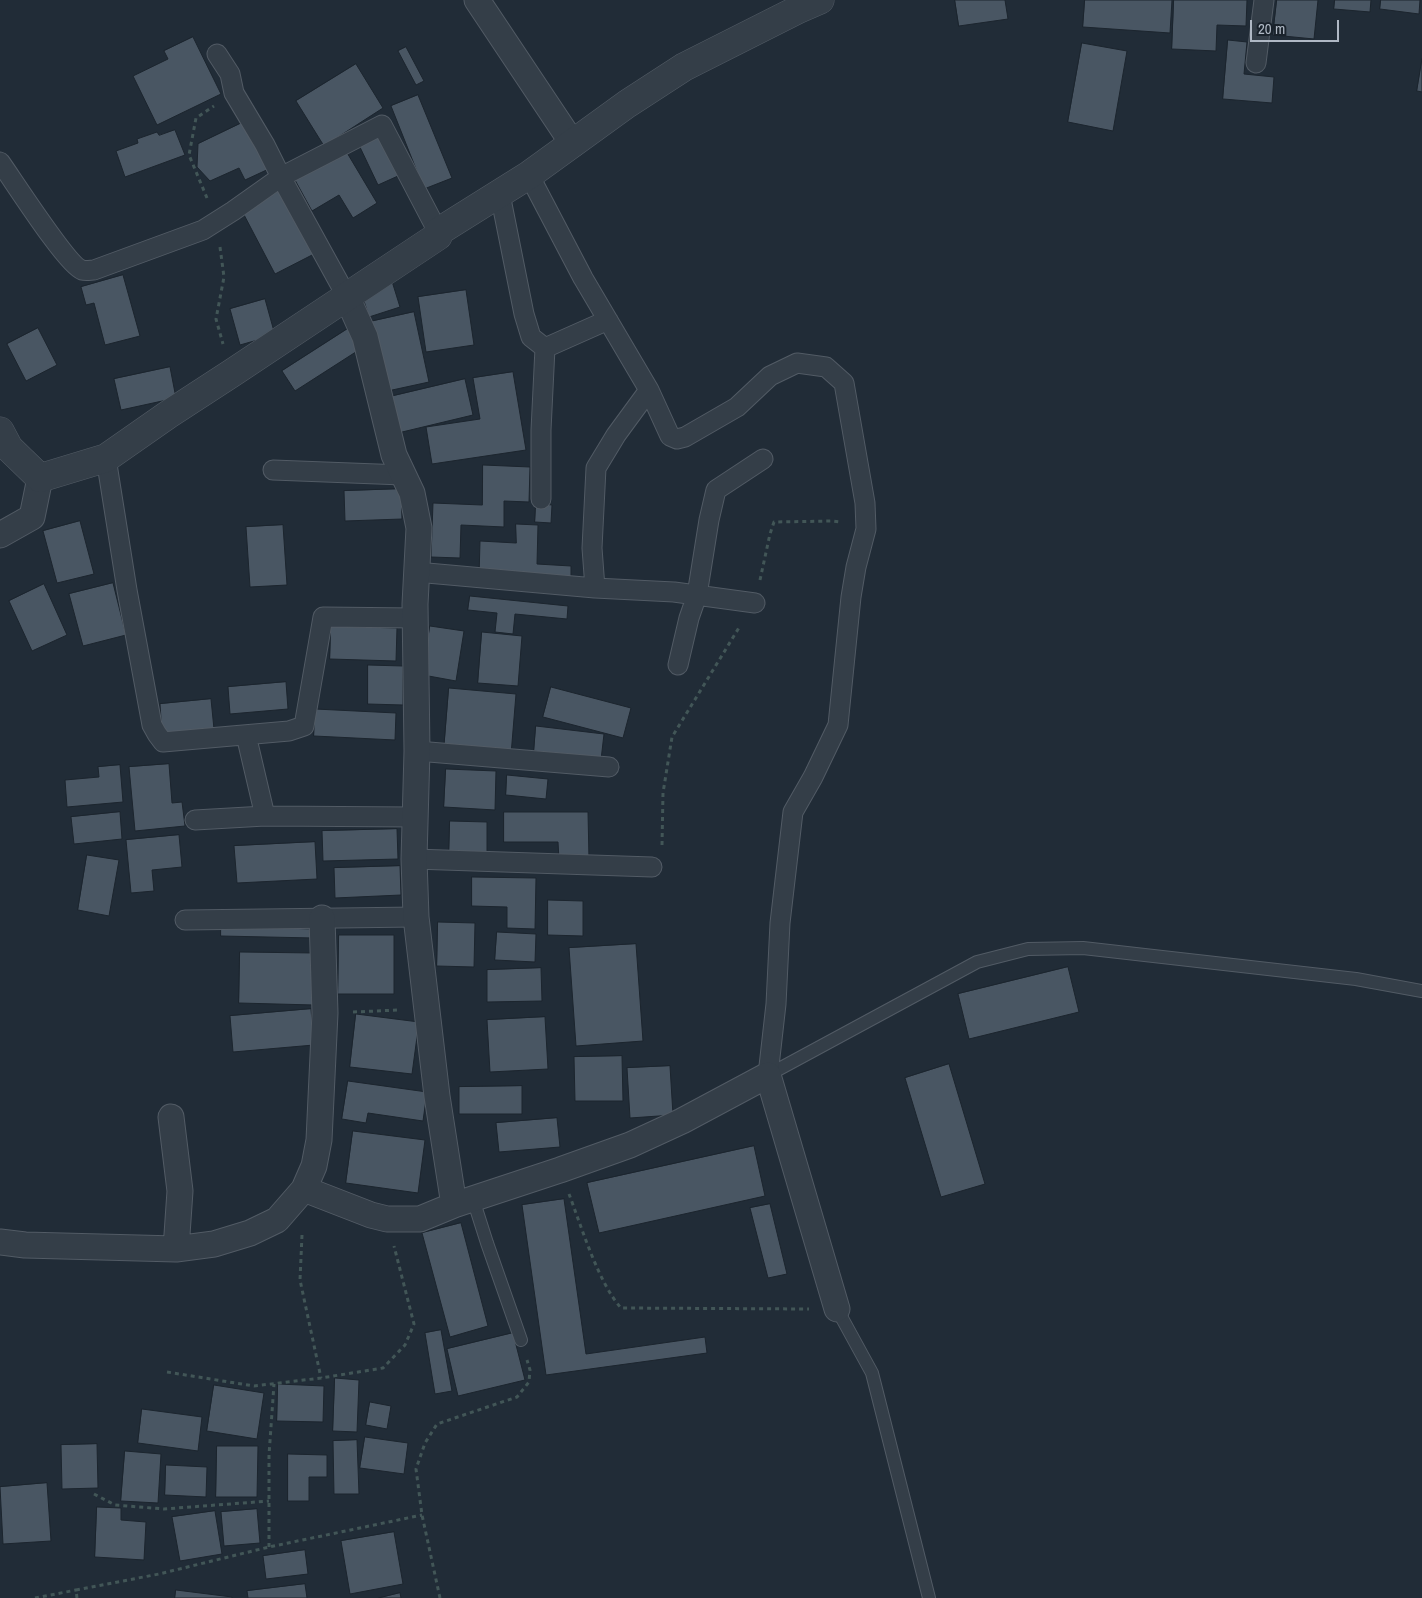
<!DOCTYPE html>
<html>
<head>
<meta charset="utf-8">
<style>
	body { margin:0 }
	#map { position:relative; width:1422px; height:1598px; overflow:hidden; background:#212c37; font-family:"Archivo Narrow",sans-serif }
	canvas { display:block }
	.scale { position:absolute; left:1250px; top:20px; width:89px; height:22px; box-sizing:border-box; border:2px solid #afb8c4; border-top:0; padding-left:6px; font-size:15px; line-height:18px; white-space:nowrap; color:#afb8c4; -webkit-text-stroke:4px #1a232c; paint-order:stroke }
</style>
</head>
<body>
<div id="map">
<canvas width="1422" height="1598"></canvas>
<div class="scale">20 m</div>
</div>
<script>
const ctx = document.querySelector('canvas').getContext('2d');
ctx.lineJoin = 'round';
function paint(path, color) {
  ctx.fillStyle = color;
  ctx.fill(path, 'evenodd');
}
function strokePath(path, color, width, dash) {
  ctx.strokeStyle = color;
  ctx.lineWidth = width;
  ctx.lineCap = dash ? 'butt' : 'round';
  ctx.setLineDash(dash || []);
  ctx.stroke(path);
}
const building = new Path2D(`
	M955,0H1005L1008,19L959,26Z
	M1085,0H1172L1170,33L1083,27Z
	M1174,0H1247L1246,26L1217,25L1216,51L1172,49Z
	M1277,0H1318L1314,39L1273,35Z
	M1335,0H1371L1370,12L1334,9Z
	M1381,0H1420L1419,14L1380,9Z
	M193,37L221,94L157,125L133,76L168,59L164,51Z
	M1228,40L1247,42L1244,74L1274,77L1272,103L1223,99Z
	M1082,43L1127,51L1113,131L1068,122Z
	M406,47L424,81L416,85L398,51Z
	M1422,59V92L1417,91Z
	M356,64L383,108L324,146L296,101Z
	M418,95L452,178L424,189L391,106Z
	M250,119L273,167L245,180L239,168L210,181L197,167L198,144Z
	M175,130L185,155L125,177L116,151L138,143L137,139L157,132L159,135Z
	M378,133L398,176L378,185L358,143Z
	M346,151L377,203L353,218L339,195L312,211L295,180Z
	M281,190L314,254L275,274L242,211Z
	M123,275L140,336L105,345L94,303L86,305L81,287Z
	M391,278L400,307L369,317L360,288Z
	M466,290L474,345L426,352L418,297Z
	M265,299L275,335L240,345L230,309Z
	M414,312L429,382L383,392L369,322Z
	M38,328L57,365L26,381L7,344Z
	M349,328L362,348L295,391L282,371Z
	M170,367L176,398L121,410L114,379Z
	M513,372L526,450L432,464L426,427L480,419L473,378Z
	M465,379L473,415L398,433L389,397Z
	M483,465L530,467L529,502L504,501V527L461,525L460,558L431,557L433,503L482,505Z
	M401,489L402,519L345,521L344,491Z
	M536,503L552,505L551,523L535,522Z
	M80,521L94,574L57,583L43,531Z
	M516,524L538,525L537,564L571,566V581L479,577L480,541L516,543Z
	M283,525L287,585L250,587L246,527Z
	M113,583L126,635L83,646L69,594Z
	M44,584L67,635L32,651L9,601Z
	M470,596L568,606L567,619L515,614L513,634L495,632L497,613L468,610Z
	M331,626L397,628L396,661L330,659Z
	M430,626L464,631L456,681L423,675Z
	M482,632L522,636L518,686L478,683Z
	M368,665L403,666V705L368,704Z
	M286,682L288,709L230,714L228,687Z
	M551,687L631,708L623,738L543,717Z
	M449,688L516,694L511,755L444,750Z
	M211,699L214,729L162,734L160,704Z
	M315,709L396,713L395,740L314,736Z
	M536,726L604,734L601,760L534,751Z
	M169,764L172,803L182,802L185,826L135,831L129,767Z
	M120,765L123,802L67,807L65,780L99,777L98,767Z
	M446,769L496,771L495,810L444,807Z
	M507,775L548,779L546,799L506,795Z
	M120,812L122,839L74,844L71,817Z
	M504,812H588L589,859L559,860L558,842H504Z
	M450,821L487,822V856L449,855Z
	M397,829L398,859L323,861L322,831Z
	M179,835L182,867L152,870L154,891L131,893L126,840Z
	M315,842L317,879L237,883L234,846Z
	M87,855L119,860L109,916L78,910Z
	M400,866L401,895L335,898L334,868Z
	M472,877L536,878L535,929L507,928V907L472,906Z
	M548,900L583,901V936L548,935Z
	M438,922L475,923L474,967L437,966Z
	M221,926L314,929V938L221,936Z
	M497,932L536,934L535,962L495,960Z
	M339,935H394V994H338Z
	M636,944L643,1041L576,1046L569,948Z
	M240,952L314,953V1005L239,1003Z
	M1068,967L1079,1012L969,1039L958,994Z
	M541,968L542,1001L487,1002V970Z
	M311,1009L314,1045L233,1052L230,1016Z
	M356,1014L419,1022L412,1074L350,1067Z
	M545,1017L548,1069L490,1072L487,1020Z
	M622,1056L623,1101H575L574,1057Z
	M949,1064L985,1184L941,1197L905,1078Z
	M670,1066L673,1115L630,1118L627,1068Z
	M348,1081L427,1092L423,1121L368,1113L366,1123L342,1119Z
	M522,1086V1114H459V1087Z
	M557,1118L560,1147L499,1152L496,1123Z
	M353,1131L425,1140L418,1193L346,1183Z
	M754,1146L765,1196L599,1233L587,1183Z
	M564,1199L586,1354L705,1337L707,1353L546,1375L522,1205Z
	M770,1204L787,1274L768,1278L750,1208Z
	M461,1223L488,1326L450,1337L422,1233Z
	M441,1330L452,1391L435,1394L425,1333Z
	M513,1333L525,1380L458,1396L447,1349Z
	M335,1378L359,1380L357,1432L333,1431Z
	M278,1384L324,1386L323,1422L277,1421Z
	M214,1385L264,1393L257,1439L207,1431Z
	M370,1402L391,1406L387,1429L366,1425Z
	M142,1409L202,1417L198,1451L138,1443Z
	M365,1437L408,1443L404,1474L360,1468Z
	M357,1440L359,1494H334L333,1441Z
	M97,1444L98,1488L62,1489L61,1445Z
	M217,1446H258L257,1497H216Z
	M125,1451L161,1454L158,1503L121,1501Z
	M288,1454L327,1455V1477H309V1501H288Z
	M166,1465L207,1467L206,1497L165,1495Z
	M47,1483L51,1541L3,1544L0,1487Z
	M97,1507L121,1508V1520L146,1522L144,1560L95,1557Z
	M257,1509L260,1543L224,1546L221,1512Z
	M215,1511L222,1554L180,1561L172,1517Z
	M394,1532L403,1584L350,1594L341,1541Z
	M305,1550L308,1574L266,1579L263,1556Z
	M305,1584L307,1598H248L247,1591Z
	M176,1590L232,1597V1598H175Z
	M400,1593L401,1598H379Z`);
const path = new Path2D(`
	M207,198L189,155L196,118L214,106
	M220,247L224,277L216,319L223,344
	M760,580L770,534L774,522L833,521L841,522
	M662,845L663,793L672,737L740,626
	M353,1012L399,1010
	M569,1194C582,1228 598,1282 621,1308L809,1309
	M302,1235L300,1280L321,1378
	M167,1372L254,1386L321,1378L383,1368L405,1345L414,1324L394,1246
	M94,1494L115,1505L164,1509L269,1501
	M269,1547V1455L274,1384
	M35,1598L76,1590
	M77,1598L76,1590L159,1574L269,1547L422,1515
	M440,1598L422,1515L416,1469L425,1443L437,1424L517,1397L529,1382L530,1370L527,1360`);
const service = new Path2D(`
	M768,1075L977,962L1028,949L1083,948L1356,979L1422,991
	M473,1199L487,1243L521,1340
	M837,1309L872,1373L929,1598`);
const pedestrian = new Path2D(`
	M217,54L230,74L234,93L265,145L281,177L382,125L438,232
	M1256,63L1264,0
	M0,162C13,180 67,265 82,270C86,271 91,270 94,270L203,230L233,211L281,177L347,297
	M529,175L583,278L649,390L616,435L596,468L592,548L595,588L674,592L755,603
	M500,194L524,314L531,337L545,348
	M649,390L670,436L677,439L685,437L737,407L770,376L797,363L826,367L844,383L865,503L866,529L856,567L851,597L838,725L813,777L793,812L780,923L776,1004L768,1075
	M106,458L127,590L152,725L157,734L163,742L289,731L304,726L323,617L416,618
	M273,470L403,475
	M541,499V430L545,348L608,320
	M416,572L595,588
	M678,665L689,618L697,595L709,520L716,490L763,459
	M246,735L265,816
	M417,751L609,767
	M195,820L265,816L416,817
	M414,859L652,867
	M185,920L416,917`);
const minor = new Path2D(`
	M477,0L573,144
	M347,297L365,337L394,455L412,493L419,528L415,604L417,751L414,859L416,917L437,1096L454,1205
	M0,535L32,517L40,478
	M171,1117L180,1191L176,1249
	M304,1189L314,1166L319,1140L325,1013L322,918
	M0,1242L25,1245L176,1249L214,1244L250,1233L277,1220L304,1189L371,1215L387,1219H420L454,1205L560,1170L630,1145L682,1121L768,1075L837,1309`);
const tertiary = new Path2D(`
	M0,431L9,448L40,478L106,458L169,414L232,373L438,236V232L529,175L627,104L684,67L797,10L820,0`);
paint(building, '#495663');
strokePath(building, '#1c252e', 1);
strokePath(service, '#525b65', 14);
strokePath(pedestrian, '#525b65', 21);
strokePath(minor, '#525b65', 27);
strokePath(tertiary, '#525b65', 29);
strokePath(path, '#425657', 3, [4, 4]);
strokePath(service, '#343e48', 12);
strokePath(pedestrian, '#343e48', 19);
strokePath(minor, '#343e48', 25);
strokePath(tertiary, '#343e48', 28);
</script>
</body>
</html>
